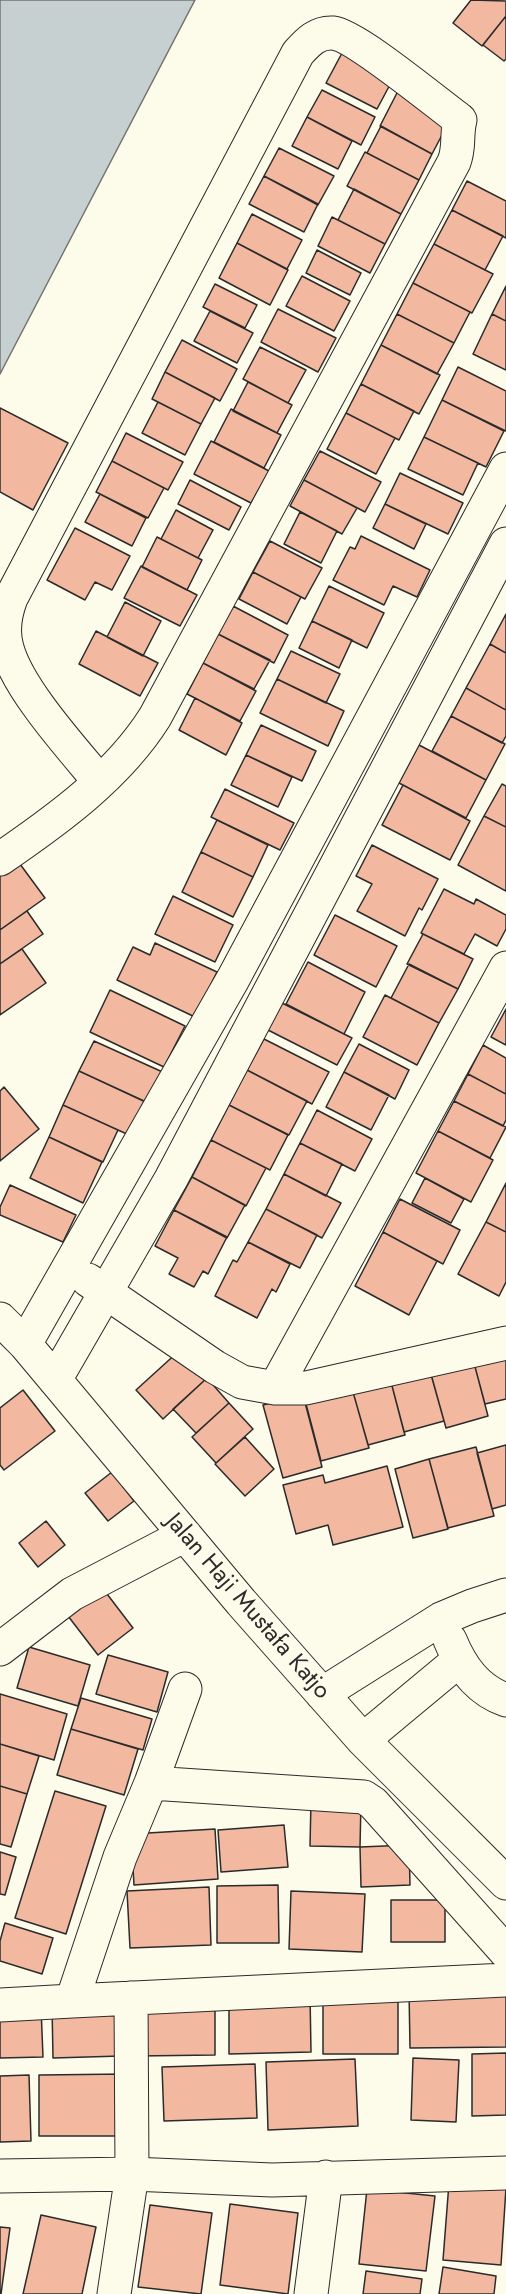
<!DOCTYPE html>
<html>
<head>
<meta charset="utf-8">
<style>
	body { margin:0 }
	canvas { display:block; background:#fdfbea }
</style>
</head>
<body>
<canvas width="506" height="2294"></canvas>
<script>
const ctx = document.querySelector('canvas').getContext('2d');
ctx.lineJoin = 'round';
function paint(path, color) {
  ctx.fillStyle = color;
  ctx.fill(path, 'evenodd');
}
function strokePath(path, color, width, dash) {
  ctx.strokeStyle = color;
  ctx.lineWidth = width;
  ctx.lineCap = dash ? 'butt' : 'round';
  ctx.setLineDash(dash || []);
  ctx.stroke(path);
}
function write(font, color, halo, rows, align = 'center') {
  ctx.font = font + ' Jost,sans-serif';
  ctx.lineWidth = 4.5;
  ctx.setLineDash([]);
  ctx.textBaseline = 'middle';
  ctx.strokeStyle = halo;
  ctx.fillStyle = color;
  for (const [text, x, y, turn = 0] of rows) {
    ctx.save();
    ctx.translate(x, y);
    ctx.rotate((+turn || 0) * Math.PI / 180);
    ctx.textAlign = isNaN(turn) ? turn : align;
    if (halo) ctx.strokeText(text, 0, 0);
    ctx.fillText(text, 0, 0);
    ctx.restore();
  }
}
const water = new Path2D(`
	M0,0H195L0,374Z`);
const building = new Path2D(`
	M471,0L506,1V16L482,46L453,23Z
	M506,16V59L504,61L483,45Z
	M342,53L393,79L377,109L326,83Z
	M322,90L375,117L361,145L307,117Z
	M398,91L451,118L432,154L380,126Z
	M307,117L352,141L338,169L292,146Z
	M381,126L432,154L419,180L367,153Z
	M279,148L334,176L318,205L264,176Z
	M365,152L419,180L401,214L347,186Z
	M264,176L318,204L304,232L249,204Z
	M467,181L506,201V238L452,210Z
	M354,189L401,214L385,244L338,220Z
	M452,210L503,236L485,270L434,244Z
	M252,214L302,240L287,269L237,243Z
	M332,217L385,244L370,273L318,246Z
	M237,243L288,270L270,305L219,278Z
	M434,244L493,274L472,313L413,283Z
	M317,250L361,273L350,295L306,273Z
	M302,276L350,301L334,331L286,306Z
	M413,283L470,312L454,343L397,314Z
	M215,284L257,305L245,328L203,307Z
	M506,286V321L492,314Z
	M278,309L336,338L318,372L261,342Z
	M210,311L253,333L237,363L194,341Z
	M397,314L454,343L437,374L381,345Z
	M492,314L506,321V370L473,354Z
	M182,340L237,369L220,401L165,372Z
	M381,345L440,375L419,414L361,384Z
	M260,347L306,370L288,403L243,379Z
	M458,367L506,391V431L442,400Z
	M165,372L215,398L201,424L152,399Z
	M248,382L292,405L277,433L233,411Z
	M361,384L414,411L399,440L346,413Z
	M442,400L504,431L486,467L424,437Z
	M158,402L201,424L185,455L142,433Z
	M0,408L68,443L33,510L0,492Z
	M231,409L281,435L264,468L214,442Z
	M346,413L395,438L376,474L327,449Z
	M126,433L183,462L168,490L112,461Z
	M424,437L478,463L463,495L408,469Z
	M211,441L269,471L251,503L194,474Z
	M320,451L381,482L365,512L304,480Z
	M112,461L164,488L148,518L96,492Z
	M400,473L463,503L448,534L385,504Z
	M190,480L241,507L229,530L178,504Z
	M304,480L357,508L342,534L290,506Z
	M100,494L146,518L132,546L85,522Z
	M385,504L426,524L414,549L373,528Z
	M176,510L213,530L198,558L161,539Z
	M300,512L337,531L321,563L284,544Z
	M75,528L130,556L112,590L95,582L85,600L47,580Z
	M361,536L430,570L417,597L393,586L384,605L333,580L350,547L355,549Z
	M157,537L202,560L187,590L142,567Z
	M270,541L322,568L305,599L253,572Z
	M141,566L197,595L180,626L124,598Z
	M253,572L301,597L287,624L239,599Z
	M329,586L384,613L367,648L312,621Z
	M125,602L161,621L143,656L107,637Z
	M233,606L288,635L274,663L218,634Z
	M506,614V653L490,644Z
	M312,621L352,640L339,668L299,648Z
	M96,631L158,663L140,696L79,664Z
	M218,634L270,660L254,689L203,663Z
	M490,644L506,653V710L466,688Z
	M291,651L340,674L326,703L277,679Z
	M203,663L256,691L240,721L187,694Z
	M277,679L344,711L328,746L260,713Z
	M466,688L506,710V736L502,743L451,716Z
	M195,698L242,723L226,755L179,730Z
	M451,716L505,744L486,780L432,751Z
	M261,725L316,751L302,781L246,755Z
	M419,745L486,780L466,818L399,783Z
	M246,755L292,777L278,807L231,785Z
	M502,784L506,786V827L484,816Z
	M403,785L470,821L450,860L382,825Z
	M225,789L294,823L280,850L211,817Z
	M484,816L506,827V891L458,865Z
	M217,820L268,845L253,877L201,852Z
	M372,845L438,879L422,910L419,908L405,936L357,911L372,884L356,876Z
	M201,852L253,877L233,917L182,892Z
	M17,860L45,898L0,930V872Z
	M444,889L474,904L476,899L506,915V929L497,946L475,934L464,954L421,933Z
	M173,896L233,925L215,962L155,934Z
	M27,911L43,934L0,964V930Z
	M335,915L397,946L376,987L314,955Z
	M423,934L473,959L458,989L407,964Z
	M155,943L217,972L195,1017L117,980L133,947L150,955Z
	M22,949L46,983L0,1015V964Z
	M308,962L365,992L344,1034L286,1004Z
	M409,964L458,989L439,1023L391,998Z
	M110,990L185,1026L164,1067L90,1032Z
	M385,995L439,1023L417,1065L363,1037Z
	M280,1002L352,1038L337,1065L266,1029Z
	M506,1009V1045L491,1037Z
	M264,1039L329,1072L312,1104L247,1070Z
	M94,1041L167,1074L152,1105L79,1071Z
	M359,1044L409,1070L395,1099L344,1072Z
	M483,1045L506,1058V1094L468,1074Z
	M247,1070L307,1101L289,1135L229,1105Z
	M79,1071L144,1101L129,1135L63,1105Z
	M344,1072L389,1095L371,1130L326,1107Z
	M468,1074L506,1094V1120L503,1126L454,1101Z
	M4,1087L39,1129L0,1161V1091Z
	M454,1101L506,1127L490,1158L438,1131Z
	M63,1105L118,1130L103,1162L49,1137Z
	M229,1105L288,1135L270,1170L211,1140Z
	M317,1110L372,1139L355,1171L300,1143Z
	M438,1131L493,1160L471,1202L416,1173Z
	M49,1137L102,1162L83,1203L30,1178Z
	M211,1140L266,1168L246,1206L192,1177Z
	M300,1143L342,1164L326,1196L284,1174Z
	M284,1174L341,1203L322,1238L266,1209Z
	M192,1177L245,1205L227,1238L174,1210Z
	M425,1178L464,1199L451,1223L412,1203Z
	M506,1183V1232L486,1222Z
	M10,1185L76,1215L63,1242L0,1215V1207Z
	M400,1199L460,1230L443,1264L383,1232Z
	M266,1209L317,1235L300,1268L248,1242Z
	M174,1210L227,1237L208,1274L203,1271L194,1287L169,1274L178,1258L155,1246Z
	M486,1222L506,1232V1282L499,1296L458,1274Z
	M383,1232L437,1261L409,1315L355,1286Z
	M248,1242L290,1264L276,1292L272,1289L257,1318L215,1296L233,1260L237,1262Z
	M180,1350L207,1378L163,1419L136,1390Z
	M506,1354V1399L485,1404L474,1363Z
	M474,1363L488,1416L446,1428L431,1374Z
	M430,1371L444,1421L404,1432L391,1382Z
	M207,1378L229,1403L196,1433L173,1409Z
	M391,1382L405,1435L368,1445L353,1392Z
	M23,1390L55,1431L4,1470L0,1465V1408Z
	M353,1392L369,1448L321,1461L306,1404Z
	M303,1395L322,1467L283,1478L263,1405Z
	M229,1403L253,1429L216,1463L192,1437Z
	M245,1437L274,1469L245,1496L215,1464Z
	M506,1445V1505L492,1509L477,1453Z
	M476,1447L494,1516L448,1528L429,1459Z
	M429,1459L448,1529L413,1538L395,1469Z
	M387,1466L403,1527L333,1545L328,1525L296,1534L283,1485L323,1475L325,1483Z
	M112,1472L134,1501L108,1521L85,1493Z
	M46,1521L65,1545L38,1567L19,1543Z
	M104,1590L133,1628L98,1655L68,1616Z
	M29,1647L90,1665L78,1706L17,1688Z
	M108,1655L168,1672L157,1712L96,1694Z
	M0,1694L67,1714L54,1760L0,1744Z
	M81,1698L152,1719L143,1750L71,1729Z
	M71,1729L138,1749L124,1795L57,1775Z
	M0,1744L39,1756L27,1794L0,1786Z
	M0,1786L27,1794L11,1847L0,1844Z
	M55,1791L106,1806L66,1934L15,1918Z
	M311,1801L361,1802L360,1847L310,1846Z
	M284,1825L288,1867L221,1872L218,1830Z
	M215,1829L218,1879L134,1885L131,1834Z
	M409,1845L410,1885L361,1887L360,1847Z
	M0,1852L16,1857L5,1895L0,1894Z
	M278,1885L279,1943H217V1886Z
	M209,1887L211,1945L130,1948L127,1891Z
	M291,1891L365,1894L362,1952L289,1949Z
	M391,1900H445V1942H391Z
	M5,1923L53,1938L42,1974L0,1961V1941Z
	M506,1989V2047L410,2048L409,1990Z
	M398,1991V2054H323V1992Z
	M310,1994L311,2052L229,2054V1996Z
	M136,1998H215V2055L137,2056Z
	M120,2004L121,2056L53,2058L52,2006Z
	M41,2007L43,2057L0,2058V2008Z
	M506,2053V2115L472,2116V2054Z
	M413,2058L459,2060L456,2122L411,2120Z
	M355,2059L358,2126L268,2130L266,2062Z
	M255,2064L257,2118L164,2121L162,2067Z
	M126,2074L127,2136H39V2075Z
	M29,2075L31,2141L0,2142V2076Z
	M449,2183L506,2188L501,2265L443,2260Z
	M367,2189L435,2196L426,2271L359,2264Z
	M230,2204L298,2213L288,2294L220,2285Z
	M150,2205L212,2213L201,2294L138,2287Z
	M41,2215L96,2227L82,2294H23Z
	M0,2227L10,2228L1,2294H0Z
	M443,2267L496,2276L494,2294H439Z
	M366,2271L422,2279L420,2294H363Z`);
const street = new Path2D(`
	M0,859C57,820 118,776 155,717L454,162C460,147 456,135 460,120C438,104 355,35 333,33C317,32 308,42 298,53L11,598C5,614 2,631 7,648C18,689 71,747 99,781
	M88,1280L215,1367L242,1382L275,1388H306L506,1343
	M0,1319L25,1344L241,1602L363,1740L506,1883
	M25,1344L233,979L506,469
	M55,1380L171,1179L506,544
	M275,1388L506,968
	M450,1640C461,1667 477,1690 506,1700
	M0,1649L72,1594L185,1535
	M185,1689L151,1783L120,1857L72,2001L506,1980
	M322,1694L441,1619L472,1606L506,1595
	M363,1740L458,1661
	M151,1783L364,1797L373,1803L506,1952
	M0,2005L72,2001
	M0,2176L132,2174L272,2180L506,2173
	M114,2294L132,2174L131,1998
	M311,2294L326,2177`);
const streetNames = [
	["Jalan Haji Mustafa Katjo",247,1607,49]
];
paint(water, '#c7d0d0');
strokePath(water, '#74746e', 1.5);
paint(building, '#f2b8a0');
strokePath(building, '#2b2b2b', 1.5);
strokePath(street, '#2b2b2b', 35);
strokePath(street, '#fdfbea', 33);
write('24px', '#2b2b2b', '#fdfbea', streetNames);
</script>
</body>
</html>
